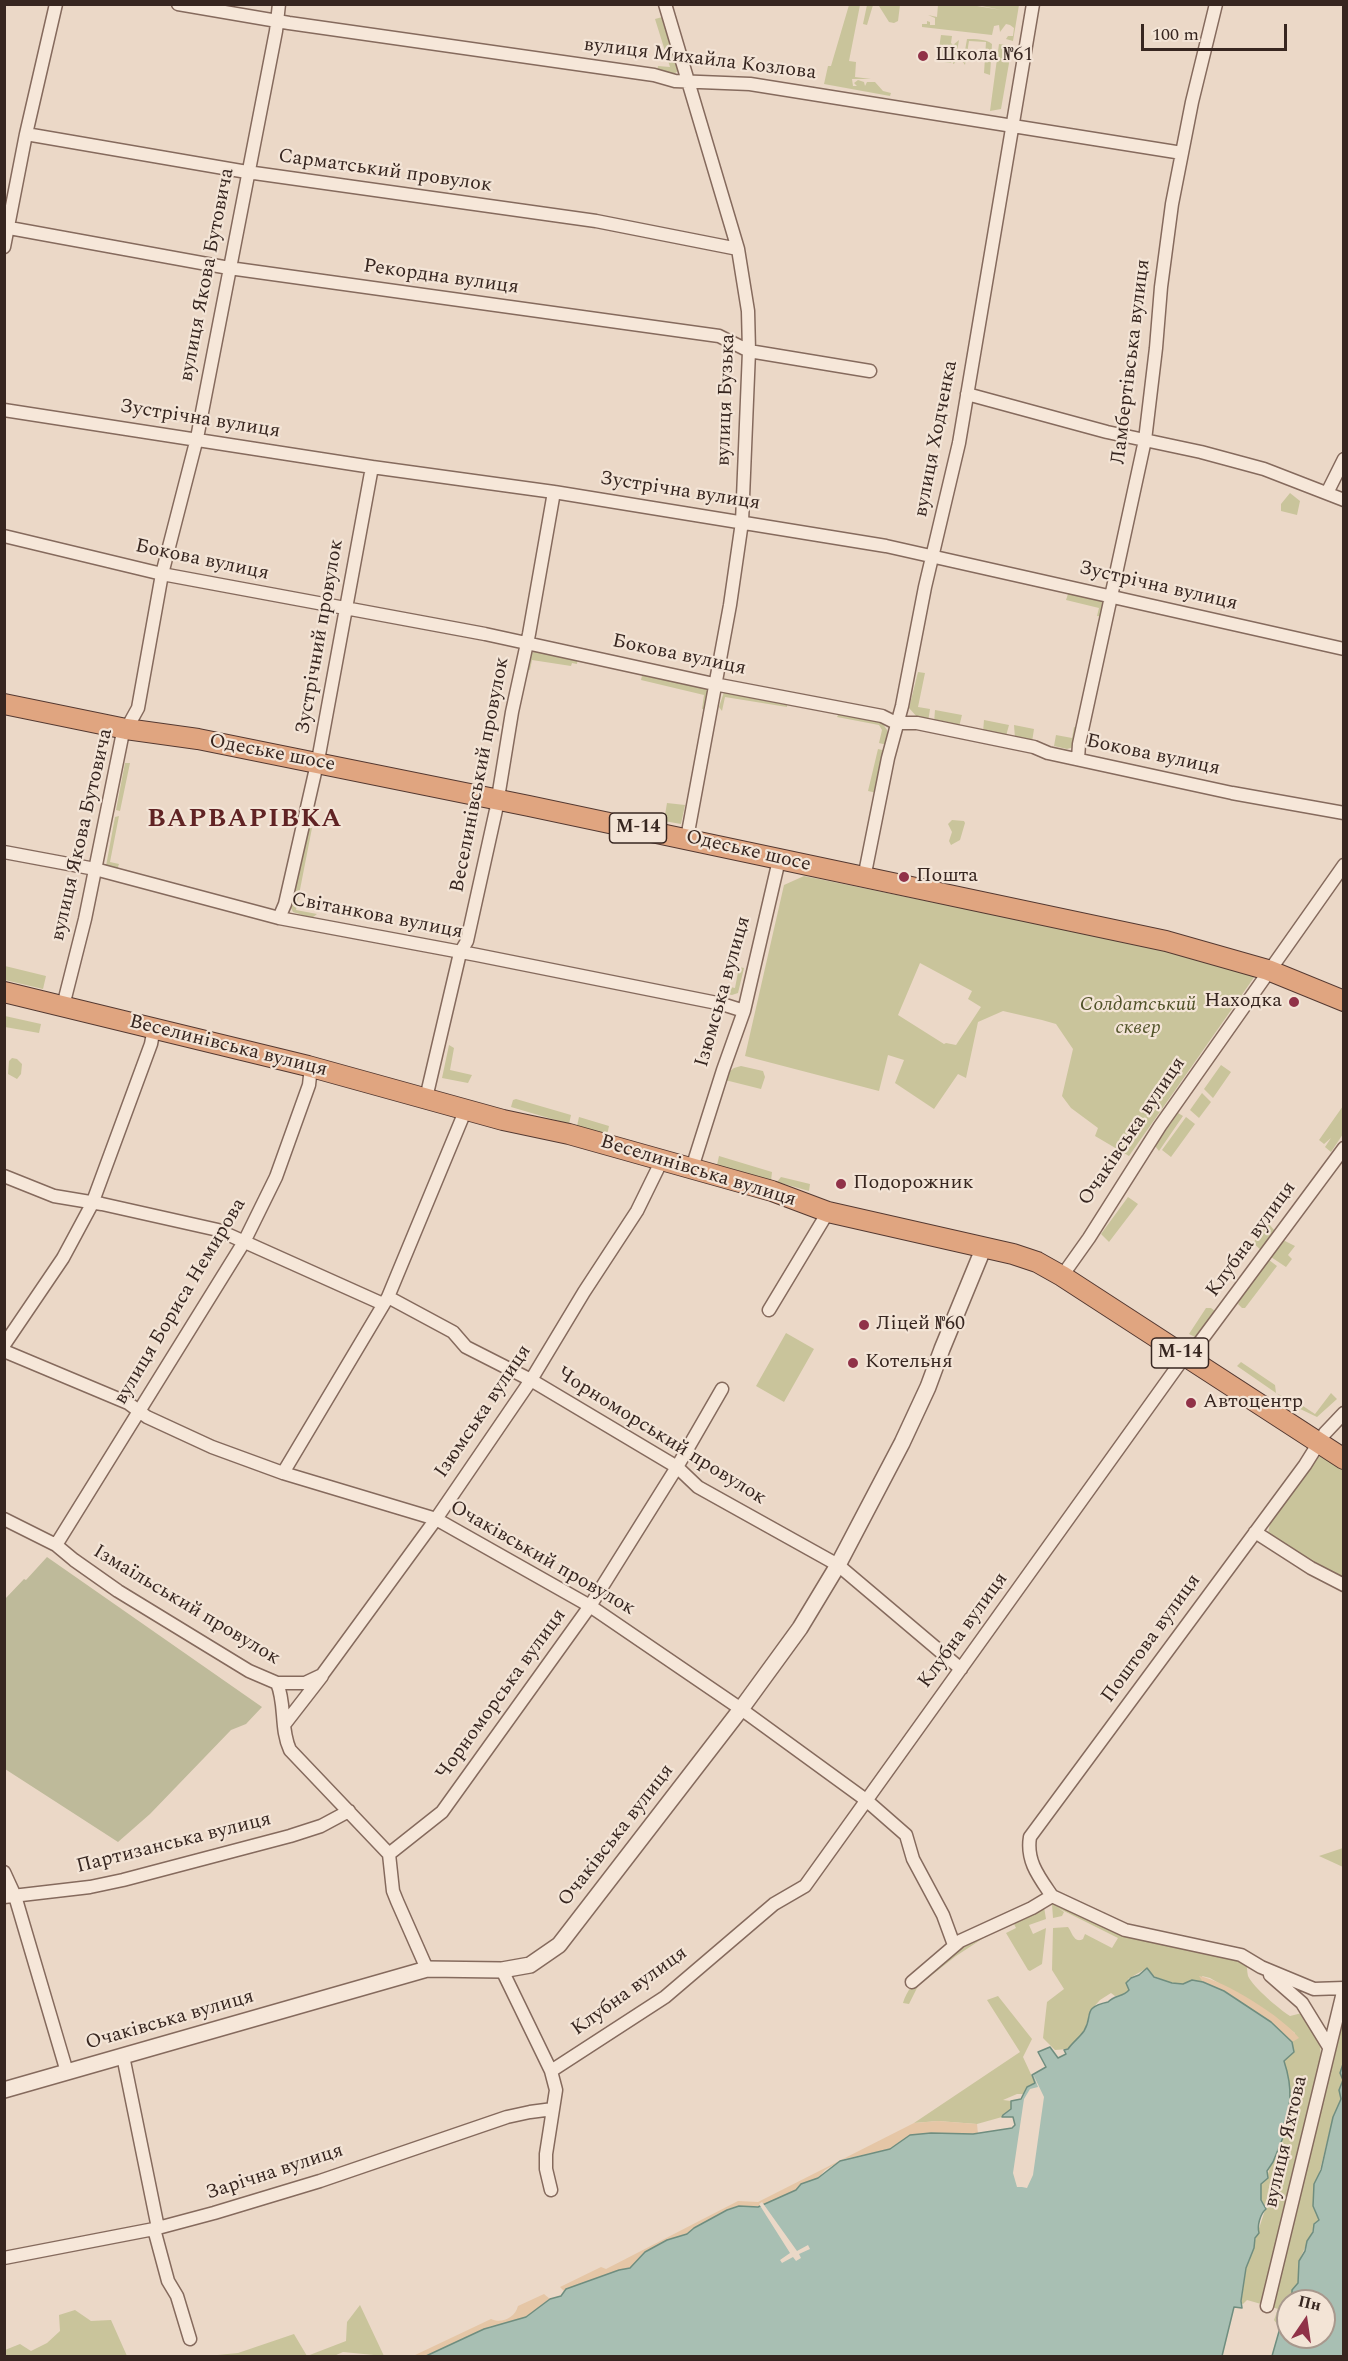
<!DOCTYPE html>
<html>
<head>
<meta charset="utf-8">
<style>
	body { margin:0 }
	#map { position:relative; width:1348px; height:2361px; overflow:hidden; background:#ebd8c7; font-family:Spectral,serif }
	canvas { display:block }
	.frame { position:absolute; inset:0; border:6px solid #372620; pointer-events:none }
	.north { position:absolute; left:1276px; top:2289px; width:60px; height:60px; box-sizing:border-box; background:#f3e4d6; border:2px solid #a8988d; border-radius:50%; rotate:13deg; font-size:16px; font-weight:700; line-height:24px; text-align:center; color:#372620 }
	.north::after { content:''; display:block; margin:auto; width:21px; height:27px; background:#903248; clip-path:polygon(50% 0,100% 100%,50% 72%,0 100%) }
	.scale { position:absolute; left:1141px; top:24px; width:146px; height:27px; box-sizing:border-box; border:3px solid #372620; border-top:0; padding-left:8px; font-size:18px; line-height:21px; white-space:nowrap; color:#372620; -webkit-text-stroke:4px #f3e4d6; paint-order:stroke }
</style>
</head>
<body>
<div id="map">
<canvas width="1348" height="2361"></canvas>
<div class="frame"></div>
<div class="north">Пн</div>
<div class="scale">100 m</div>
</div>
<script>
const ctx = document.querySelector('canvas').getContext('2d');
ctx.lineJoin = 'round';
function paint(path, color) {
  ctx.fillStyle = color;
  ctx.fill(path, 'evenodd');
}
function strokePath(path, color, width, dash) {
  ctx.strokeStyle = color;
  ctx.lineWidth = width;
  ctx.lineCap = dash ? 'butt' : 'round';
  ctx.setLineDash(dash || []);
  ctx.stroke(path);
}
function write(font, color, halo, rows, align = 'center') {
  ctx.font = font + ' Spectral,serif';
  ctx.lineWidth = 4.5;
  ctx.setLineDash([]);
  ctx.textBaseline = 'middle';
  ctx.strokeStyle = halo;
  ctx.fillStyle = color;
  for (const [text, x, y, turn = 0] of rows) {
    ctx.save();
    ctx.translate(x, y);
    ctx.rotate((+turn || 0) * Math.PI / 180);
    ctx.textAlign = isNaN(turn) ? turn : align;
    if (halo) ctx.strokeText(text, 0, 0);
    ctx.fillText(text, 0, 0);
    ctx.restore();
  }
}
const green = new Path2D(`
	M849,5H860L849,61L856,62L855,77L871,79H852L853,86H857L854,83L858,80L864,82L865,86L867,82H875L883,91L891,93L890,96L824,84L828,66H831Z
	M867,5H900L898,21L894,23L889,22L879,6L873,5L867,25L863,24Z
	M938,5H971L1001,10L977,5H1019L1013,41L1006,39L1008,36H1013L1014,28L1010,25L1006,24L1000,32L999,25L994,26L992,35L922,27V24H927V21L930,22V25H935V18L928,15L937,17Z
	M666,16L679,70L674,74L657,71L658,66L670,67L655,19Z
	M941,35L952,36L951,43L953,45L959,40L955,63L953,64V59L951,63L937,61Z
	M967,39C976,39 986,39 992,44L990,75L984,73L986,42L969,41L965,65L963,62Z
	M999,44L1012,46L1001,109L990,111Z
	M1290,493L1300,501L1297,515L1281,511V504Z
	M1069,591L1103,601L1105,605L1103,617L1097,616L1099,608L1066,600Z
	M537,650L578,657L577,664L572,663L571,666L532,660L530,670L524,669L529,655Z
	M643,671L705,688L709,691L707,710L702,709L704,695L641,680Z
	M918,672L925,673L918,707L930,709L928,722L918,718L909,708Z
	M724,692L787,700V707L725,697L722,711L719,707Z
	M935,710L962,715L959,727L934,723Z
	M840,711L881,721L887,730V745L879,743L882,730L879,725L837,717Z
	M984,720L1009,725L1006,736L983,732Z
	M1014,725L1034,729L1032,742L1015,738Z
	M1074,727L1079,728L1074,747L1067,749L1054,746L1056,735L1072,738Z
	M878,749L886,751L877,793L868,791Z
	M125,763H130L120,811L116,810Z
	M667,803L685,805L681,824L664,821Z
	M119,816L110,862L119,864L117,870L106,866L115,817Z
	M952,820L964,821L965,823L960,840L951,845L949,841L952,832L948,824Z
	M308,827L312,828L296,910L317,914L312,918L293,912L290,906Z
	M804,876L936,903L938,899L1111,936L1255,976L1129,1156L1095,1136L1098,1128L1071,1108L1062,1096L1073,1049L1056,1024L1042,1020L1003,1011L978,1022L966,1078L958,1074L934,1109L895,1083L904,1060L888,1055L879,1091L745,1056L784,885ZM920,963L972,991L968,999L981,1007L956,1045L946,1043L944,1044L898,1015Z
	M5,966L46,976L43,989L5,980Z
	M739,967L744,968L738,993L732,995L720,993L721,985L735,988Z
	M5,1016L41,1024L39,1033L5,1027Z
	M449,1045L454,1048L450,1070L472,1075L468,1083L442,1078Z
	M12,1058L17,1059L22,1064L21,1074L17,1079L8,1074L9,1061Z
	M1221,1065L1231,1072L1213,1098L1204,1089Z
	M741,1066L763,1071L765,1077L761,1089L725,1080L709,1136H707L725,1075L734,1068Z
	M1202,1093L1211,1102L1199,1118L1190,1110Z
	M516,1099L571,1115L569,1124L511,1107L513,1100Z
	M1343,1106V1134L1331,1152L1325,1147L1331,1138L1324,1144L1319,1140Z
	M1178,1113L1183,1116L1159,1151L1155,1146Z
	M579,1117L609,1126L607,1135L577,1126Z
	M1186,1117L1195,1124L1171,1157L1162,1150Z
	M719,1156L772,1172L771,1181L717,1165Z
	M781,1177L810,1184L809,1191L777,1182Z
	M1128,1197L1138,1204L1109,1242L1101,1234Z
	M1268,1223L1275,1231L1261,1250L1253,1243Z
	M1283,1240L1295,1246L1288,1255L1292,1259L1286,1267L1271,1257Z
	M1269,1260L1277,1266L1245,1308H1242L1238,1304L1242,1296Z
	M1206,1308H1211L1215,1311L1198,1336L1195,1337L1189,1334Z
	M786,1333L814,1349L784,1402L756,1386Z
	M1241,1362L1275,1385L1276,1393L1290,1400L1289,1402L1237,1366Z
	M1331,1393L1337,1399L1317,1417L1296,1407L1297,1402L1315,1414Z
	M1320,1456L1343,1467V1582L1268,1533L1271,1519L1316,1458Z
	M1343,1848V1867L1319,1856Z
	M1060,1903L1246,1961C1247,1965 1247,1972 1248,1976C1253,1987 1279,2009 1290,2016L1302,2013L1320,2042L1321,2059L1261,2304L1247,2300L1243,2304L1241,2303L1246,2268L1266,2207L1261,2200V2184L1267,2179C1269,2165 1279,2149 1284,2135L1280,2132C1291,2109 1292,2086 1284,2061L1293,2049L1291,2043L1294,2039L1295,2033L1260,2007L1210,1978L1202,1976L1204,1980L1202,1982L1192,1980L1183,1984L1171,1983L1151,1975L1147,1968L1128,1979L1129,1990L1123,1995L1115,1996L1111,1993L1100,2000L1090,2011L1085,2030L1068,2049L1055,2050L1043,2038L1047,2002L1064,1989L1052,1970L1053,1928L1068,1927C1072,1932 1074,1944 1083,1939L1085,1934L1112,1948L1118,1938L1058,1908L1064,1912L1062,1916L1053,1918L1052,1904Z
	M1044,1907L1046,1919L1029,1925L1033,1934L1046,1928L1042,1964L1030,1971L1028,1970L1006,1933L1016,1928L1014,1924L985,1937L956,1956L918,1986L909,2004L903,2003C918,1956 1002,1927 1044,1907Z
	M998,1996L1032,2039L1023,2057L1035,2083L1029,2085L1023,2094H1017L1003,2100L1011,2101L1012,2105L1011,2109L1002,2117L977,2124L938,2121L914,2123L1020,2052L987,2000Z
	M1343,2004L1344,2064L1341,2068L1343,2080L1340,2086L1341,2099L1333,2117L1314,2194L1313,2206L1319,2220L1314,2224C1313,2235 1304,2248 1300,2259C1297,2266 1299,2275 1298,2283C1297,2289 1294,2295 1292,2301H1288V2310L1284,2314L1282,2324H1277L1274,2320L1278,2309L1272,2307Z
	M360,2305L384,2356L343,2352L334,2356H207L238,2353L294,2334L307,2356L346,2341L347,2322Z
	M75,2310L91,2321L111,2320L127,2356H5V2350L20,2344L31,2351L47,2343L60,2331L59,2315Z`);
const sand = new Path2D(`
	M1199,1976C1225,1981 1283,2017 1299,2038L1292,2042L1271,2022L1224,1991L1203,1982Z
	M938,2121L977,2124L978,2134L911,2135L890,2149L844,2159L825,2170L818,2178L801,2184L796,2190L761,2206H739L727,2210L694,2228L687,2234L667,2240L645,2252L630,2268L585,2282L564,2291L560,2287L601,2267L606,2269L738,2201L758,2202L914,2123Z
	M544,2294L550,2299L526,2317L512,2323L491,2326L426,2356H413L491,2319C501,2324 515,2318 518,2306Z`);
const cemetery = new Path2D(`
	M47,1557L262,1707L246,1724L231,1730L150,1814L118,1842L5,1769V1599L24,1579L26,1580Z`);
const water = new Path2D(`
	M1147,1968L1154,1977L1172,1983L1183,1984L1192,1980L1203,1982L1224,1991L1271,2022L1292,2042L1294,2052L1284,2061C1292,2085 1293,2110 1280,2131L1284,2135L1273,2162L1267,2171L1268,2178L1261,2184V2200L1266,2209C1260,2214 1257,2226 1259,2233L1255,2238L1254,2248L1246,2268L1241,2301L1242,2308L1234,2307L1222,2356H426L484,2329L526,2317L550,2299L561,2296L566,2289L619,2270L630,2268L645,2252L667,2240L687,2234L694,2228L727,2210L739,2206L758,2207L796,2190L801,2184L818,2178L840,2161L890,2149L910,2135L931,2133L973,2134L1012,2128L1015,2125L1013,2117H1002L1003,2115L1011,2109V2101L1021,2099L1027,2087L1035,2083L1032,2075L1046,2067L1038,2052L1050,2047L1058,2058L1066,2054L1064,2050L1068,2049C1072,2043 1079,2038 1084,2031C1094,2015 1081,2008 1108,2002C1115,1995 1123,1997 1129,1990L1126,1983L1131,1978L1139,1975Z
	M1343,2064V2356H1272L1284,2314L1288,2310V2337H1324V2301H1292V2290L1298,2283L1299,2261L1305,2251L1307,2241L1313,2232L1314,2224L1319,2220L1313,2206L1314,2184L1321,2170L1333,2117L1341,2099L1339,2090L1343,2080L1340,2073Z`);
const pier = new Path2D(`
	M1033,2074L1044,2097L1033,2175L1027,2188L1022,2187H1017L1013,2173L1024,2099L1030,2089L1038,2087Z
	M762,2202L797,2251L808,2245L810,2249L799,2254L801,2258L796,2261L793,2257L782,2263L780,2260L790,2253L759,2204Z`);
const minor = new Path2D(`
	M178,4L289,23L654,75L675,81L750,84L1182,153
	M665,4L738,249L748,311L749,351L742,522L730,605L687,838
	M26,134L247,172L596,221L738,249
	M4,227L229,268L719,336L749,351L870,371
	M4,247L26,134L56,4
	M967,394L1107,432L1201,452L1264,469L1344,500
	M4,410L372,467L554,492L886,546L1344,649
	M1327,493L1344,459
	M4,536L162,574L485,634L714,684L882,716L896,723H917L1034,747L1048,753L1232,793L1344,813
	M1078,759L1079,744L1145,440L1156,348L1161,287L1172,204L1192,102L1216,4
	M4,852L95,869L279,918L477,955L722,1004L744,1011
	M864,878L888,758L902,706L925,587L959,443L1033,4
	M279,918L285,904L319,755L372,467
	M63,1006L85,919L122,737L138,708L162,574L197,438L276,31L279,4
	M426,1098L460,953L467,941L496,810L512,712L529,634L554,492
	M692,1168L723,1070L744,1011L779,860
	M4,1176L54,1196L102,1204L218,1230L383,1304
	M1062,1276L1089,1238L1160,1126L1344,865
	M388,1297L453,1332L466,1347L531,1380L677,1467L698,1487L838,1565L961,1669
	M769,1310L828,1212
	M4,1345L63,1258L92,1204L151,1044L154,1028
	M4,1351L128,1403L147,1417L212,1447L283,1473L436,1519L590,1606L741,1709L866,1800L906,1835L913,1859L943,1915L954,1945
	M283,1473L388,1297L466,1109
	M4,1519L56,1545L74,1560L118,1591L249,1671L277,1683C286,1704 280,1729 290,1750L389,1854L393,1891L397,1901L427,1969
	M1255,1532L1311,1568L1344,1585
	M56,1545L244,1242L276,1177L309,1085L311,1067
	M277,1683H305L322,1675L436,1519L531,1380L584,1292L637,1211L662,1160
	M284,1725L322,1676
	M389,1854L442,1812L590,1606L677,1467L722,1389
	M4,1872L15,1896L67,2072
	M1052,1896C1039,1877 1026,1861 1030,1837L1305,1465L1325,1433L1344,1413
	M1052,1896L1125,1930L1241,1955L1261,1967L1314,1989L1344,1988
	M4,1897L90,1887L123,1880L290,1836L321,1826L349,1811
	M502,1970L551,2071L556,2090L546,2154V2169L551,2190
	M1270,1975L1302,2003L1329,2047
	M912,1982L960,1941L1032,1908L1052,1896
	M123,2056L158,2228
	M551,2071L665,1997L774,1904L805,1886L1185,1356L1200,1342L1344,1148
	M154,2229L168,2281L177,2296L190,2339
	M4,2258L154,2229L214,2213L320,2181L507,2117L530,2112L553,2109
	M1267,2306L1344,1988`);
const tertiary = new Path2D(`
	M4,2090L427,1969L502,1970L530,1965L559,1945L741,1709L800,1628L838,1565L902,1443L928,1387L942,1349L984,1247`);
const trunk = new Path2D(`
	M4,704L126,729L198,739L529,806L1166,941L1268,970L1344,1001
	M4,992L308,1066L503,1120L569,1134L772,1191L828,1212L1013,1254L1037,1262L1062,1276L1344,1459`);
const markers = [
	[923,56,6,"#903248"],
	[904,877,6,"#903248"],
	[1294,1002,6,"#903248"],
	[841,1184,6,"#903248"],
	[864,1325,6,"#903248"],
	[853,1363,6,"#903248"],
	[1191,1403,6,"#903248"]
];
const shields = [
	[638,828,57],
	[1180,1353,57]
];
const shieldNames = [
	["М-14",638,828],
	["М-14",1180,1353]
];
const poiNames = [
	["Школа №61",935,56],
	["Пошта",916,877],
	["Находка",1282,1002,"right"],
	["Подорожник",853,1184],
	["Ліцей №60",876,1325],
	["Котельня",865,1363],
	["Автоцентр",1203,1403]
];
const streetNames = [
	["вулиця Михайла Козлова",700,60,7],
	["Сарматський провулок",385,172,8],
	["вулиця Якова Бутовича",208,275,-79],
	["Рекордна вулиця",441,278,8],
	["Ламбертівська вулиця",1132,362,-83],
	["вулиця Бузька",727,400,-88],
	["Зустрічна вулиця",200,420,9],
	["вулиця Ходченка",937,439,-79],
	["Зустрічна вулиця",680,492,9],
	["Бокова вулиця",202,561,12],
	["Зустрічна вулиця",1158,587,13],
	["Зустрічний провулок",321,637,-80],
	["Бокова вулиця",679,656,12],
	["Одеське шосе",272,754,11],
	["Бокова вулиця",1153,756,12],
	["Веселинівський провулок",481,775,-79],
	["вулиця Якова Бутовича",83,835,-77],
	["Одеське шосе",748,852,13],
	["Світанкова вулиця",377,917,11],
	["Ізюмська вулиця",724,992,-74],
	["Веселинівська вулиця",228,1047,14],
	["Очаківська вулиця",1133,1132,-56],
	["Веселинівська вулиця",698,1172,17],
	["Клубна вулиця",1252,1240,-54],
	["вулиця Бориса Немирова",181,1302,-59],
	["Ізюмська вулиця",484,1412,-56],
	["Чорноморський провулок",661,1437,32],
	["Очаківський провулок",542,1559,30],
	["Ізмаїльський провулок",186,1606,31],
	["Клубна вулиця",964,1631,-54],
	["Поштова вулиця",1152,1639,-54],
	["Чорноморська вулиця",502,1695,-54],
	["Очаківська вулиця",617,1836,-52],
	["Партизанська вулиця",174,1844,-14],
	["Клубна вулиця",630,1992,-36],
	["Очаківська вулиця",170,2021,-16],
	["вулиця Яхтова",1287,2142,-77],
	["Зарічна вулиця",275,2173,-18]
];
const parkNames = [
	["Солдатський",1138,1006],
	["сквер",1138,1029]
];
const districtNames = [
	["ВАРВАРІВКА",245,821]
];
paint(green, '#c9c49b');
paint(sand, '#e5c6a6');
paint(cemetery, '#beba9a');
paint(water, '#a8bfb3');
strokePath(water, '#6f8d7f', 1.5);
paint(pier, '#ebd8c7');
strokePath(minor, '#856a5d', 15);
strokePath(tertiary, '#856a5d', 18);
strokePath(trunk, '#543931', 22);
strokePath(minor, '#f6e7d9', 12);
strokePath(tertiary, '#f6e7d9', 15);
strokePath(trunk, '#e0a580', 20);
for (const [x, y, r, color] of markers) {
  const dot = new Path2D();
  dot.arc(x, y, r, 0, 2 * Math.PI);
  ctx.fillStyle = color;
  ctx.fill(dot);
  strokePath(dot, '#f3e4d6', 2);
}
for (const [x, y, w] of shields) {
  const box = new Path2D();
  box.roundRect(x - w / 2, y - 15, w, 30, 4.5);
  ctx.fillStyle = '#f3e4d6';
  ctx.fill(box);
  strokePath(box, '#372620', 1.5);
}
write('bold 18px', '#372620', null, shieldNames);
write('20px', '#372620', '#f3e4d6', poiNames, 'left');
write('20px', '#372620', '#f3e4d6', streetNames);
write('italic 20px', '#505228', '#f3e4d6', parkNames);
ctx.letterSpacing = '1.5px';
write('bold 26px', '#602324', '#f3e4d6', districtNames);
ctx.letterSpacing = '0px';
</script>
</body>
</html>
